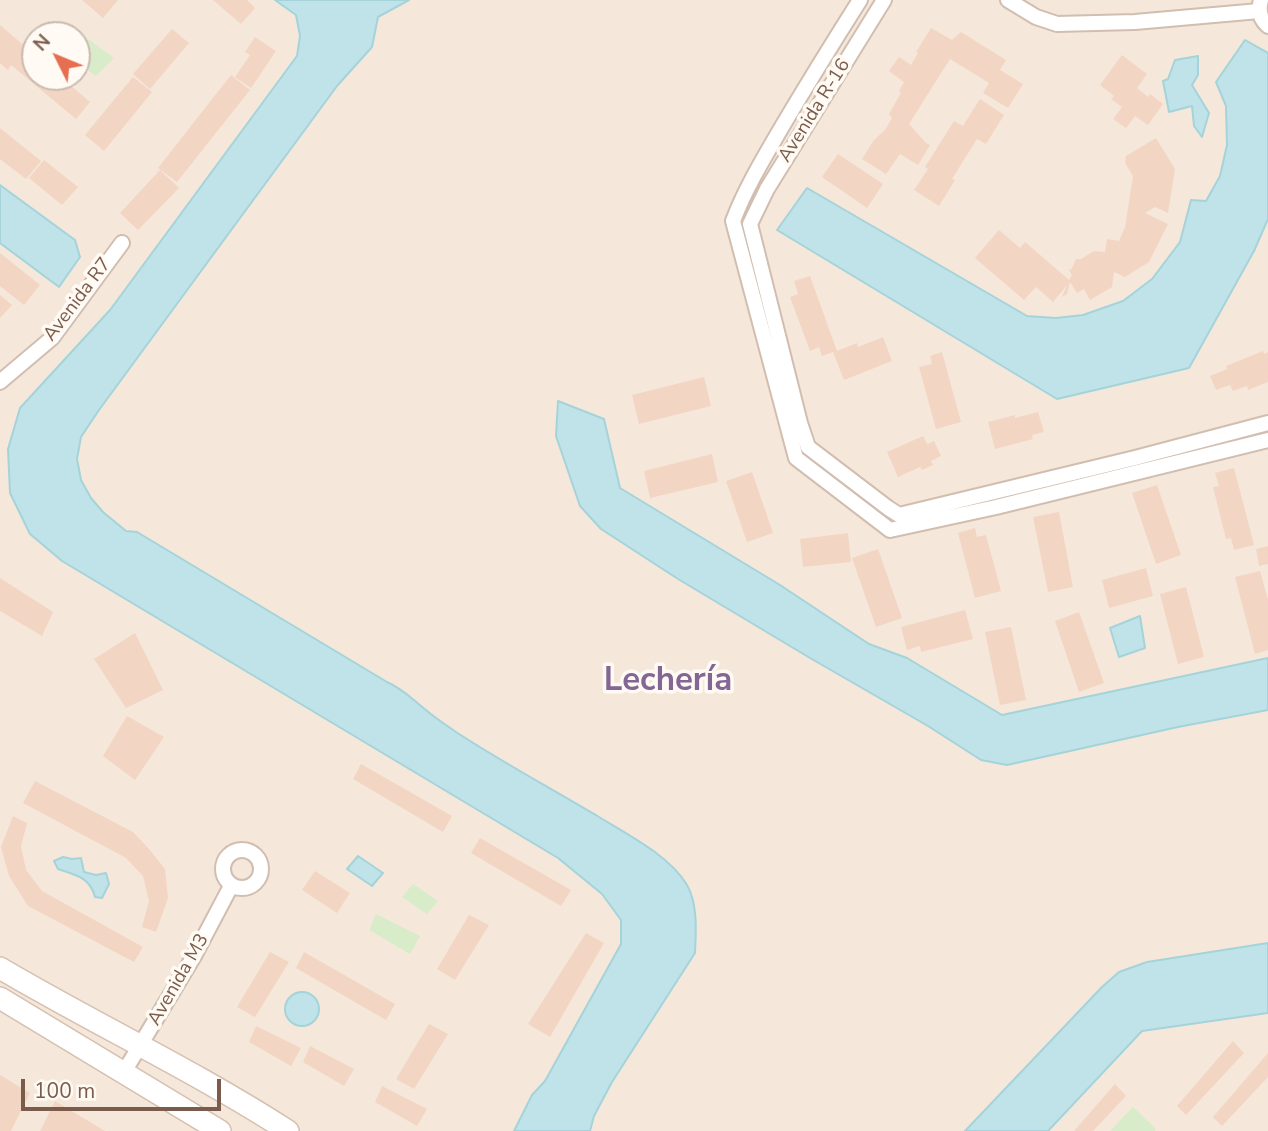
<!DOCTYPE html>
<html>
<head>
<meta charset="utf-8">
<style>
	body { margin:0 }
	#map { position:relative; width:1268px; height:1131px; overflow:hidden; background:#fdf6ec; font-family:"Nunito Sans",sans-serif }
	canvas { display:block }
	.north { position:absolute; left:21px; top:21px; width:70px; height:70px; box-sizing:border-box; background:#fffaf3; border:2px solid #cabbb1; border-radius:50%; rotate:313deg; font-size:19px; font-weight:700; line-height:28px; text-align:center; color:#7a5c4d }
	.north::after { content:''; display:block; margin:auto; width:24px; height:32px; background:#e76f51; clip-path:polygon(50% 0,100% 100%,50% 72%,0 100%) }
	.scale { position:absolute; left:21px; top:1079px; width:200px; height:32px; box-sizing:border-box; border:4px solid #7a5c4d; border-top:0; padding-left:9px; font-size:21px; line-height:24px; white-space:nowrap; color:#7a5c4d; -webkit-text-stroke:5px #fffaf3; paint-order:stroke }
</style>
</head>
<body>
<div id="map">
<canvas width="1268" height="1131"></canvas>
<div class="north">N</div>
<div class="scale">100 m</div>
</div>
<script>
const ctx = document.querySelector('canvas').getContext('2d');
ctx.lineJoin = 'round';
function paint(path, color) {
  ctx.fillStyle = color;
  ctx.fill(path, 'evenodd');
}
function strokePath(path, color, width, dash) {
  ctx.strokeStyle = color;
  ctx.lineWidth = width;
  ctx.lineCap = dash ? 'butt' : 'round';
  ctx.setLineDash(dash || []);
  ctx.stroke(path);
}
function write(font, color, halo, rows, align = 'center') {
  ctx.font = font + ' "Nunito Sans",sans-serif';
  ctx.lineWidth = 7;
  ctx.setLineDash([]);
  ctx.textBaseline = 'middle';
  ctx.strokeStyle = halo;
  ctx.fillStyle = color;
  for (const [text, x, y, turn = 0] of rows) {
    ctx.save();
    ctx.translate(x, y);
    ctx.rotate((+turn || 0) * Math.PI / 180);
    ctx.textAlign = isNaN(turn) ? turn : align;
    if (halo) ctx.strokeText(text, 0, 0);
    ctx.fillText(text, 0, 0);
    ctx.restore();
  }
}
const residential = new Path2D(`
	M0,0H1268V1131H0ZM35,35H77V77H35Z`);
const green = new Path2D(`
	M69,25L114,58L96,76L77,63V35H62Z
	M413,884L438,901L427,914L402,897Z
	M376,914L420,936L410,954L369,930Z
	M1133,1107L1156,1129L1155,1131H1110Z`);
const water = new Path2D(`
	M275,0H409L378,17L372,47L337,86L99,410L81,437L77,459L81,480L91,498L103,512L126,531L137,532L387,682C403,689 412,699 426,710C435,718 446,725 456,732C502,762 552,789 599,817C627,834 670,856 687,885C698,904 696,932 695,953L612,1082L594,1116L590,1131H514L532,1095L545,1081L621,944V920L602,894L558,858L62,561L30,534L10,493L8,449L20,408L110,310L297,56L300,36L296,15Z
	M1245,40L1268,53V219L1254,251L1189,368L1057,399L777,230L807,188L1027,316L1056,318L1083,315L1123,301L1152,279L1180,242L1191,200L1206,201L1220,176L1227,145L1226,106L1216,82Z
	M1198,56V75L1192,85L1209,113L1202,137L1194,126L1192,106L1169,112L1163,81L1168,79L1175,60Z
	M0,185L75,240L80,257L59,287L0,243Z
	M558,401L604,419L620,488L780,585L869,644L907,658L1002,715L1268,658V710L1178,727L1007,765L981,760L928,726L810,658L678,579L601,529L580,506L556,436Z
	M1140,616L1145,648L1119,657L1110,628Z
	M358,856L383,873L372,886L347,869Z
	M63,857L72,859L81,858L84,872L96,875L106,873L109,884L102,898L95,897C90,877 75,875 58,869L54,861Z
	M1268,943V1013L1142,1031L1048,1131H965L1102,987L1119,972L1147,962Z
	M285 1009a17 17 0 1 1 34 0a17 17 0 1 1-34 0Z`);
const building = new Path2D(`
	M82,0H118L103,18Z
	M213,0H247L255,8L241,24Z
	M0,25L35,55V77H61L90,102L76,119L11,65L8,70L0,63Z
	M931,28L952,40L961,32L1006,60L1000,70L1023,84L1008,108L983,93L989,83L950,59L909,124L926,143L930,145L918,165L900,154L886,174L862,159L874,140L885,130L892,118L889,114L901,93L899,91L904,82L889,71L899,57L911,65L918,53L916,52Z
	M172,29L189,43L150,89L133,74Z
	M255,37L276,51L251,88L235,77L250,55L245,52Z
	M1122,55L1147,74L1137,88L1148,97L1150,94L1163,104L1148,125L1135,116L1126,128L1113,119L1122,107L1111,99L1114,96L1100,85Z
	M231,75L250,90L177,182L158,168Z
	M133,77L152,92L104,151L85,135Z
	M980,99L1004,115L986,144L977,139L952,179L955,180L939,206L914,190L928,169L925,167L954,121L963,126Z
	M0,128L41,161L26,179L0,159Z
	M1156,138L1175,169L1168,213L1155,207L1145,213L1168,224L1149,262L1125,277L1114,272L1112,287L1090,300L1084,289L1077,293L1070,282L1067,294L1062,297L1067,285L1053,302L1036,287L1024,300L975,258L999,230L1020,248L1025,242L1069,280L1072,275L1068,268L1071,270L1076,259H1081L1094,251L1105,252L1107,239L1119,241L1125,227L1133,176L1125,163L1126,156Z
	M838,154L883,184L867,208L822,177Z
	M44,160L78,187L62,205L29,178Z
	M160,170L179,188L138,230L120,213Z
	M0,253L40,285L24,305L0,286Z
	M810,276L837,351L857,343L858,347L883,337L892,361L844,380L833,352L822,356L819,347L810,351L790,297L798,294L794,281Z
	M0,295L12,305L0,318Z
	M1263,351L1264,354L1268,352V382L1248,390L1247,386L1233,391L1230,385L1216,390L1210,376L1227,369L1226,366Z
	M942,352L961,422L936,429L919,367L932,364L930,356Z
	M704,377L711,406L639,424L632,395Z
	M1038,412L1044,432L1032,435L1033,439L995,449L988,422L1015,415V418Z
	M923,436L927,444L934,441L941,456L931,461L933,465L922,470L920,467L898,477L887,452Z
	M712,454L718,482L650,498L644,471Z
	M1234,468L1254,545L1234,550L1231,538L1226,539L1213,487L1219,486L1215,473Z
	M752,472L773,533L747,542L726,481Z
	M1157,485L1181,555L1156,564L1132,493Z
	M1059,512L1073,587L1048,592L1033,517Z
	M975,528L977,537L986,535L1001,591L975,598L958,533Z
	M848,533L851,562L803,567L800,539Z
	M1268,546V564L1259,566L1256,549Z
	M878,549L902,618L876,627L852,558Z
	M1146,568L1153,596L1109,608L1102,580Z
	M1260,571L1268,600V650L1255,654L1235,577Z
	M0,578L53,612L42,636L0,611Z
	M1186,587L1204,657L1178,664L1160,594Z
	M965,610L973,639L921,652L920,646L907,650L901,627Z
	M1079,612L1104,683L1079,692L1055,621Z
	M1011,627L1026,700L1000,705L985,632Z
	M135,633L163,690L126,708L94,659Z
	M127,716L164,737L135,780L103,756Z
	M361,764L452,816L443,832L353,779Z
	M35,781L133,832L149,849L165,869L168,898L156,932L142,927L149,901L143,876L126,858L23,803Z
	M13,816L27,823L21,846L26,870L42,891L143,947L134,962L28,906L9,876L1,847Z
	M480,838L571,890L561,906L471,853Z
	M315,871L350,893L337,913L302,890Z
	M469,915L489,925L455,980L437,969Z
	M586,933L604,943L550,1037L528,1024Z
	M270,952L289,962L255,1017L237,1007Z
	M304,952L395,1004L386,1020L296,968Z
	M429,1024L448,1034L414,1089L396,1079Z
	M256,1026L301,1048L291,1066L249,1042Z
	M1233,1041L1244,1053L1186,1115L1177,1106Z
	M310,1046L354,1069L344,1086L303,1062Z
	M1268,1053V1077L1222,1126L1213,1117Z
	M0,1075L30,1093L11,1131H0Z
	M1115,1084L1126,1096L1093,1131H1074Z
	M382,1086L427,1109L417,1126L375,1102Z
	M55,1101L105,1131H40Z`);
const street = new Path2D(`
	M1008,0L1036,17L1057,24L1135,22L1259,11
	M1261,0C1258,10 1260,19 1268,26
	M733,221L796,458L890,530L996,507L1268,440
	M733,221C746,187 765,156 783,125C808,83 834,41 860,0
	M750,224L800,423L808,447L888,508L899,515L1135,458L1268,423
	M750,224L767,189L884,0
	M0,382L52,338L122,243
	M223 869a19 19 0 1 1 38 0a19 19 0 1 1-38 0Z
	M124,1072L194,956L231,886`);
const secondary = new Path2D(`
	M0,968C95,1024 195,1071 288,1131
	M0,998L220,1131`);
const streetNames = [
	["Avenida R-16",815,111,-58],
	["Avenida R7",78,300,-53],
	["Avenida M3",179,980,-60]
];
const townNames = [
	["Lechería",668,682]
];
paint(residential, '#f5e8da');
paint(green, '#d8ecc9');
paint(water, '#bfe3e8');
strokePath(water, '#a5d3da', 2);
paint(building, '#f3d5c3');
strokePath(street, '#d1beb0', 18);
strokePath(secondary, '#d6c0b0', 24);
strokePath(street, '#fff', 14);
strokePath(secondary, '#fff', 21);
write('19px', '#7a5c4d', '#fffaf3', streetNames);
write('bold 33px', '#846695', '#fffaf3', townNames);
</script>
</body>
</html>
